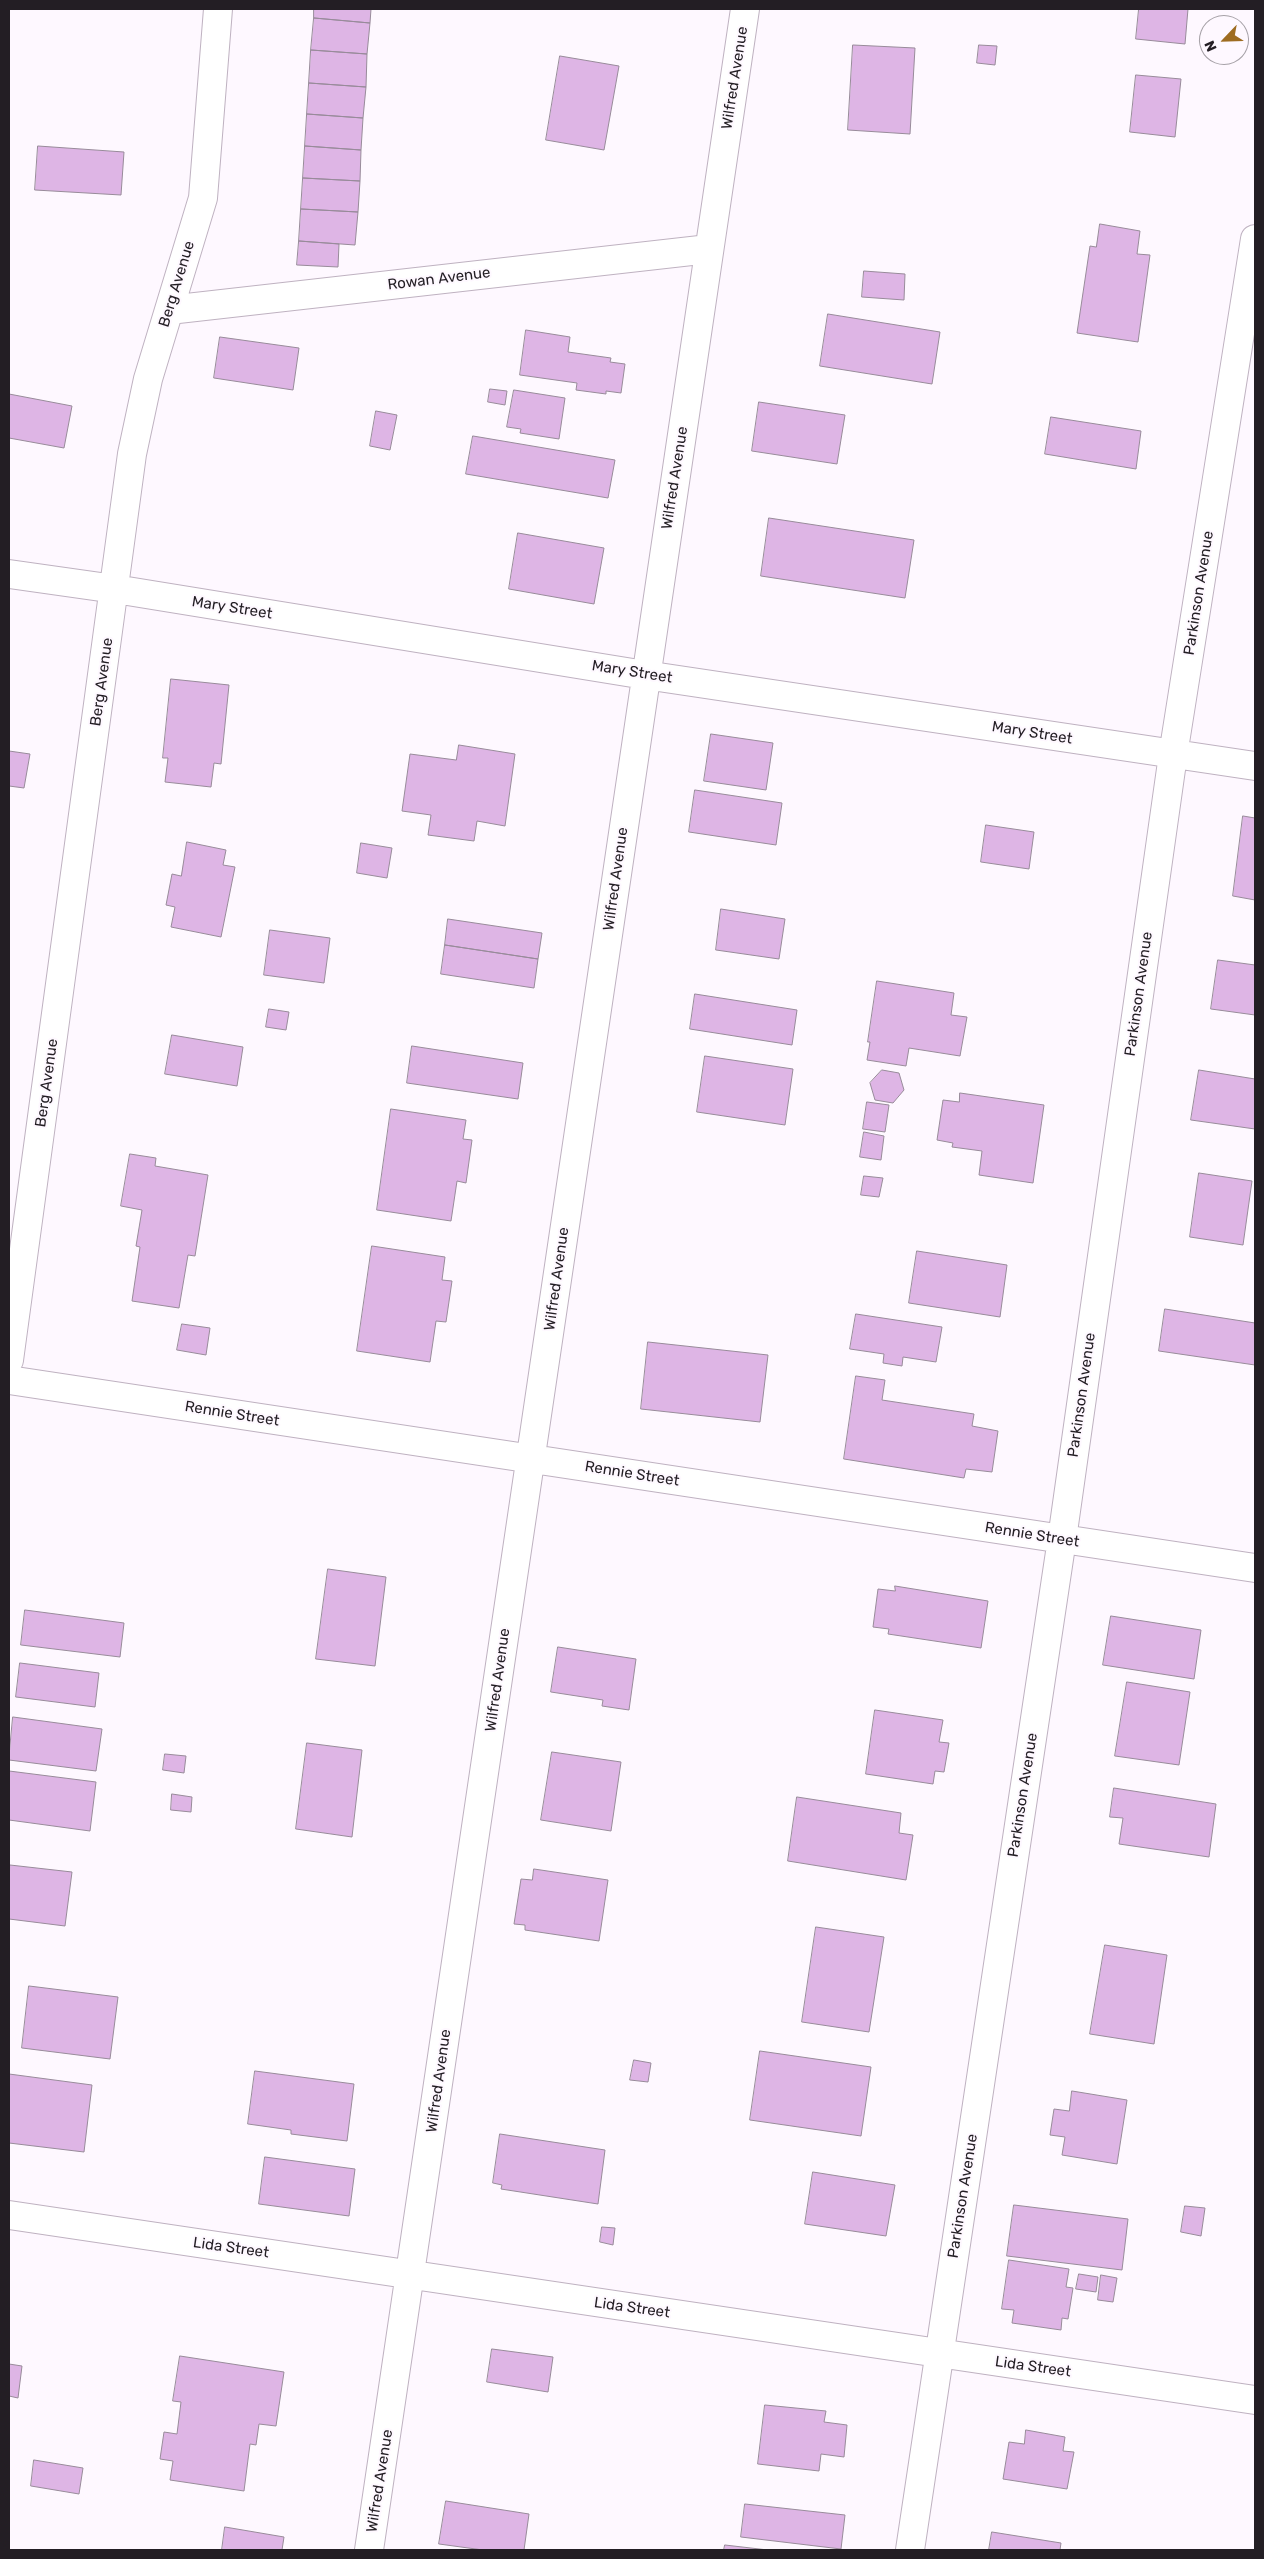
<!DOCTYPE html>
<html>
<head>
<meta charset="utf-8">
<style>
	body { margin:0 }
	#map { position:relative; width:1264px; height:2559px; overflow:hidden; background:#fef8ff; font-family:Rubik,sans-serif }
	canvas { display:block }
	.frame { position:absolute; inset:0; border:10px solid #231e24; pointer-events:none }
	.north { position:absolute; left:1199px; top:15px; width:50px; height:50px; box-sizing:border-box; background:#fef8ff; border:1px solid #a6a1a7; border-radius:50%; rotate:246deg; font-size:14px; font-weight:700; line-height:20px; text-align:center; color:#231e24 }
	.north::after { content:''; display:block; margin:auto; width:18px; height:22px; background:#9e6c21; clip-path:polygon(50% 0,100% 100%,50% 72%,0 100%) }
</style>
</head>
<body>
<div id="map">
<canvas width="1264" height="2559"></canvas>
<div class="frame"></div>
<div class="north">N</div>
</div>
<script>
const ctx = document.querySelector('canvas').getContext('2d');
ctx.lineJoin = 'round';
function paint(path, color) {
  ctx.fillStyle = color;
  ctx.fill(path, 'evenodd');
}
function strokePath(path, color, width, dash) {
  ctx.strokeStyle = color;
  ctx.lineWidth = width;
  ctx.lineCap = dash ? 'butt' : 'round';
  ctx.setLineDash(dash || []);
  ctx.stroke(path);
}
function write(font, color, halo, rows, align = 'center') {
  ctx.font = font + ' Rubik,sans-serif';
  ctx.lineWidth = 4;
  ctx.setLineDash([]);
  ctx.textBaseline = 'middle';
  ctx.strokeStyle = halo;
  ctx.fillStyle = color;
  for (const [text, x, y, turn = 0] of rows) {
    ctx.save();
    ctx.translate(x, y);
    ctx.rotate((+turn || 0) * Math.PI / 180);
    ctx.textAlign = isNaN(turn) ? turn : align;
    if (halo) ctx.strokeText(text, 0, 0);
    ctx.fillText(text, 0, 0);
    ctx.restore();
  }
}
const building = new Path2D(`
	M314,9H371L370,23L314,18Z
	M1139,9H1188L1185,44L1136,39Z
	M314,18L370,23L367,54L311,50Z
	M853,45L915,48L910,134L848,130Z
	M979,45L997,46L995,65L977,63Z
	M311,50L367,54L366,87L309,83Z
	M560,56L619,66L604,150L546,140Z
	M1136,75L1181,79L1175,137L1130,132Z
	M309,83L366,87L363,118L307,114Z
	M307,114L363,118L361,150L305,146Z
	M38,146L124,152L121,195L35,190Z
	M305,146L361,150L360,181L303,178Z
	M303,178L360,181L358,212L301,209Z
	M301,209L358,212L355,245L299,241Z
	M1100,224L1140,231L1137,254L1150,255L1138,342L1077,333L1090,246L1096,247Z
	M299,241L339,244L338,267L297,265Z
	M864,271L905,274L904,300L862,297Z
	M828,314L940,332L932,384L820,366Z
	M526,330L570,337L568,352L611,358L610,362L625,364L621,393L606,391V394L576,390L577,383L520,375Z
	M220,337L299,348L293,390L214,378Z
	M490,389L507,391L505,405L488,402Z
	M514,390L565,398L559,439L520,433L521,429L507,427Z
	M9,394L72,406L64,448L9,438Z
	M759,402L845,415L837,464L752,451Z
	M376,411L397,415L390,450L370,446Z
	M1051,417L1141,431L1136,469L1045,454Z
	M473,436L615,460L608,498L466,474Z
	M769,518L914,540L905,598L761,576Z
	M518,533L604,548L594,604L509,589Z
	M171,679L229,685L221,764L214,763L211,787L165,782L168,758H163Z
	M711,734L773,743L766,790L704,781Z
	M459,745L515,754L505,826L477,821L474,841L428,835L431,815L402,811L410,754L456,760Z
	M9,751L30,754L24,788L9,786Z
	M695,790L782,803L776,845L689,832Z
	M1243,816L1255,818V900L1233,896Z
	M986,825L1034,832L1029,869L981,862Z
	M187,842L226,850L223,865L235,867L221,937L171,927L175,907L166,905L172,874L181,876Z
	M361,843L392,848L387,878L357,873Z
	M721,909L785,919L779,959L716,950Z
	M448,919L542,933L538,959L445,945Z
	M270,930L330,938L324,983L264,975Z
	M445,945L538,959L534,988L441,974Z
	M1218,960L1255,965V1015L1211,1009Z
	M877,981L954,993L951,1015L967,1017L960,1056L909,1048L906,1066L867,1060L870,1042H868Z
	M695,994L797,1010L792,1045L690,1029Z
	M269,1009L289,1012L286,1030L266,1027Z
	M172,1035L243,1047L237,1086L165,1074Z
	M412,1046L523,1063L518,1099L407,1083Z
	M705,1056L793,1069L785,1125L697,1112Z
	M882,1070L899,1073L904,1090L893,1103L875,1100L870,1083Z
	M1199,1070L1255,1079V1129L1191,1120Z
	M960,1093L1044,1105L1033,1183L979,1175L982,1151L952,1147L953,1143L937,1140L943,1100L959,1102Z
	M867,1102L889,1105L885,1132L863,1129Z
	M391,1109L466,1120L463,1139L472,1140L466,1183L457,1181L451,1221L377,1210Z
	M864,1132L884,1136L881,1160L860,1157Z
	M130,1154L156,1158L155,1166L208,1175L195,1256L188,1255L179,1308L132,1301L140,1247L136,1246L142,1210L121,1206Z
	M1199,1173L1252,1181L1243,1245L1190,1237Z
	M864,1176L883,1178L879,1197L861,1195Z
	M372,1246L445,1257L442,1280L452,1281L446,1322L436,1321L430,1362L357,1351Z
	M917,1251L1007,1265L1000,1317L909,1303Z
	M1165,1309L1255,1323V1365L1159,1351Z
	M856,1314L942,1327L936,1362L903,1357L902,1366L883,1363L884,1354L850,1349Z
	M182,1324L210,1328L206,1355L177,1350Z
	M648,1342L768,1355L760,1422L641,1409Z
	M856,1376L885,1380L882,1400L974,1414L972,1426L998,1431L992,1472L966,1469L964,1478L844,1459Z
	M328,1569L386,1577L375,1666L316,1659Z
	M895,1586L988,1601L981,1648L888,1634L889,1629L873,1627L878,1589L895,1591Z
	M25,1610L124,1623L120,1657L21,1645Z
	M1111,1616L1201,1630L1194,1679L1103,1665Z
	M558,1647L636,1659L629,1710L602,1706L603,1700L551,1692Z
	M20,1663L99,1673L95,1707L16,1697Z
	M1127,1682L1190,1692L1179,1765L1115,1756Z
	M875,1710L943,1720L939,1742L949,1743L944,1772L935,1771L933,1784L866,1774Z
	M13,1717L102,1729L96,1771L9,1760Z
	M307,1743L362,1750L352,1837L296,1829Z
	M552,1752L621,1762L611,1831L541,1820Z
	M165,1754L186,1756L184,1773L163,1770Z
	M9,1771L96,1782L90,1831L9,1820Z
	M1114,1788L1216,1804L1209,1857L1119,1844L1123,1818L1110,1817Z
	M172,1794L192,1797L191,1812L171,1810Z
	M797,1797L901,1813L899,1833L913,1835L906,1880L788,1861Z
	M10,1865L72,1872L65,1926L9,1919Z
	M534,1869L608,1880L599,1941L525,1930V1925L514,1924L521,1879L532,1880Z
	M816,1927L884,1937L869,2032L802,2022Z
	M1105,1945L1167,1955L1154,2044L1090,2034Z
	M29,1986L118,1997L110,2059L22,2048Z
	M760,2051L871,2067L861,2136L750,2120Z
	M634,2060L651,2063L648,2082L630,2080Z
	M255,2071L354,2084L347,2141L291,2134V2130L248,2124Z
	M9,2074L92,2085L84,2152L9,2143Z
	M1072,2091L1127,2100L1117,2164L1062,2155L1065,2137L1050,2135L1054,2109L1069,2111Z
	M500,2134L605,2150L598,2204L501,2189L502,2185L493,2183Z
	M265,2157L355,2169L349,2216L259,2204Z
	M813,2172L895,2185L886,2236L805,2224Z
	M1014,2205L1128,2219L1122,2270L1007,2256Z
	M1185,2206L1205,2208L1201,2236L1181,2232Z
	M602,2227L615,2228L613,2245L600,2242Z
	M1009,2260L1069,2269L1066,2287L1073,2288L1068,2319L1062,2318L1061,2330L1012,2323L1014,2310L1002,2309Z
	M1079,2274L1098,2277L1096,2292L1076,2289Z
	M1101,2275L1117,2278L1113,2302L1098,2300Z
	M492,2349L553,2357L548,2392L487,2382Z
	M180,2356L284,2372L276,2426L259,2424L256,2445L250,2444L244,2491L170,2480L173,2461L160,2459L164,2432L177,2434L181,2402L173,2401Z
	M9,2364L22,2366L18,2398L9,2396Z
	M765,2405L826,2411L824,2422L847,2425L844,2457L821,2454L819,2471L758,2464Z
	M1026,2430L1065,2437L1063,2451L1074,2452L1067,2489L1003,2479L1009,2442L1024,2444Z
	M34,2460L83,2468L79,2494L31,2486Z
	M446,2501L529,2514L524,2550H483L439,2544Z
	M745,2504L845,2515L841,2549L741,2537Z
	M225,2527L284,2537L282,2550H222Z
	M992,2532L1061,2543L1060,2550H989Z
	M725,2545L768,2550H724Z`);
const minor = new Path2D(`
	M169,310L709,249
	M9,574L115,589L645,675L1255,766
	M9,1360L132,454L148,379L203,198L218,9
	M9,1380L1255,1568
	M9,2215L1255,2400
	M369,2550L745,9
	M910,2550L1062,1539L1173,755L1255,239`);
const streetNames = [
	["Wilfred Avenue",735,78,-81],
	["Rowan Avenue",439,279,-7],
	["Berg Avenue",177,284,-73],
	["Wilfred Avenue",675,478,-81],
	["Parkinson Avenue",1199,593,-81],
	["Mary Street",232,608,9],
	["Mary Street",632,672,9],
	["Berg Avenue",102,682,-82],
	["Mary Street",1032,733,9],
	["Wilfred Avenue",616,879,-82],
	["Parkinson Avenue",1139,994,-82],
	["Berg Avenue",47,1083,-82],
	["Wilfred Avenue",557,1279,-82],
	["Parkinson Avenue",1082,1395,-82],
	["Rennie Street",232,1414,9],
	["Rennie Street",632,1474,9],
	["Rennie Street",1032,1535,9],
	["Wilfred Avenue",498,1680,-82],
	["Parkinson Avenue",1023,1795,-81],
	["Wilfred Avenue",439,2081,-82],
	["Parkinson Avenue",963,2196,-81],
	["Lida Street",231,2248,8],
	["Lida Street",632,2308,8],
	["Lida Street",1033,2367,8],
	["Wilfred Avenue",380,2481,-81]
];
paint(building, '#deb5e5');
strokePath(building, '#988b9a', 1);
strokePath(minor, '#bfb2c1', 30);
strokePath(minor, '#fff', 28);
write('15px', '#231e24', '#fef8ff', streetNames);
</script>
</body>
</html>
